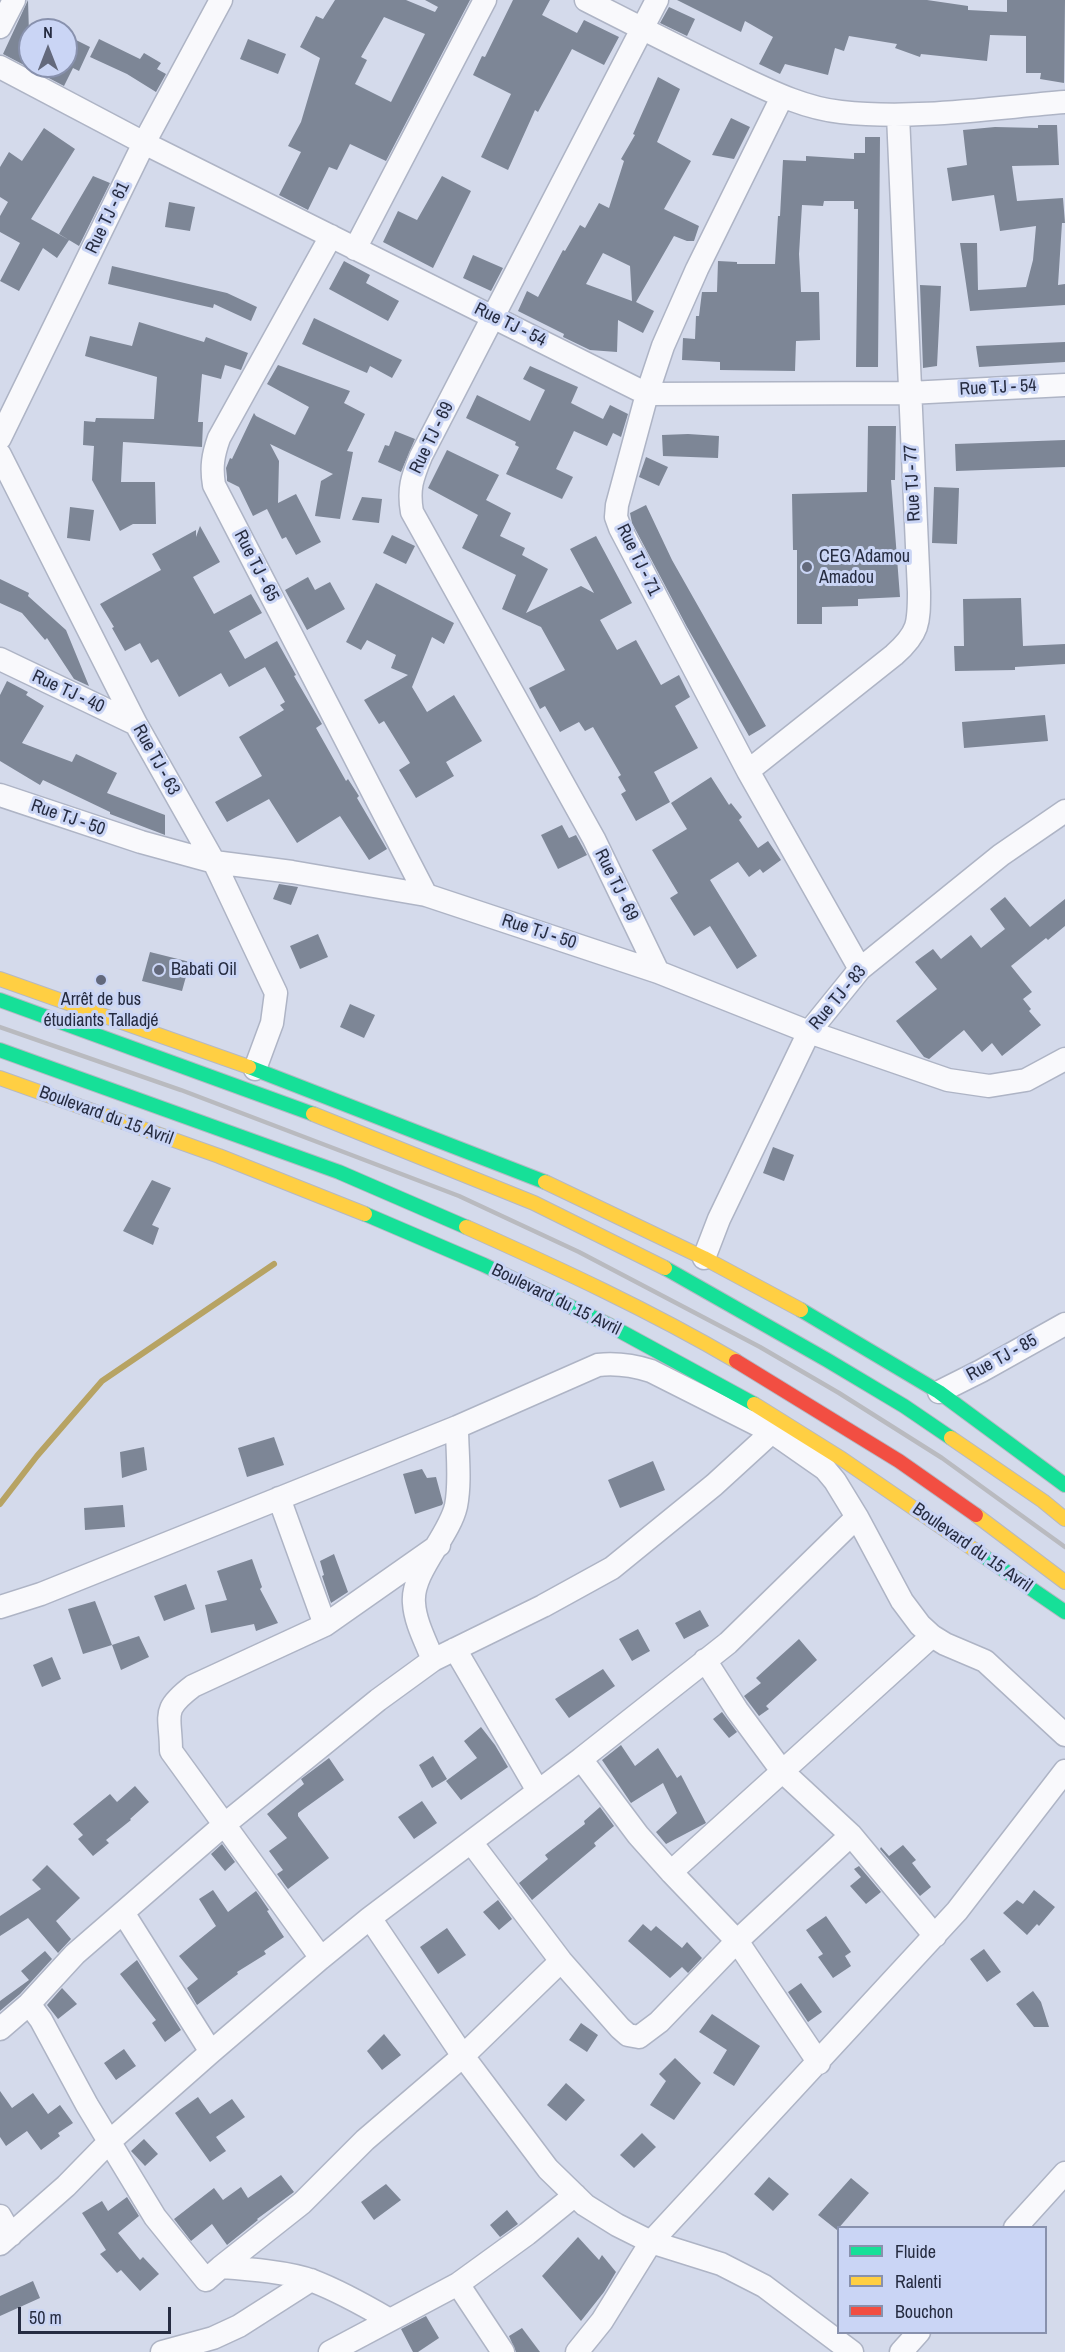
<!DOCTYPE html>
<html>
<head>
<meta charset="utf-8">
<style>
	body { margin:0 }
	#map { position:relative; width:1065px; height:2352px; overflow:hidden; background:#d4daeb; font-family:"Archivo Narrow",sans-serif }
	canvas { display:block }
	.legend { position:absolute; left:837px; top:2226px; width:210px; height:108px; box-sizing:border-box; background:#cad5f5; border:2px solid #8891ad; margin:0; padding:8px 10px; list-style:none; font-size:18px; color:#262c41 }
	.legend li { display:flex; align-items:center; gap:12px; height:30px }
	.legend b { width:30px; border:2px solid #8891ad }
	.north { position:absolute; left:18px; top:18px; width:60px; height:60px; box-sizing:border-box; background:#cad5f5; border:2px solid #8891ad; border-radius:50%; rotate:0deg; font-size:16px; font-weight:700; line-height:24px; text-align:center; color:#262c41 }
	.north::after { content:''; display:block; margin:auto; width:21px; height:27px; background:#63697c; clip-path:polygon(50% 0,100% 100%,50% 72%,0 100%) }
	.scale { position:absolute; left:18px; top:2307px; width:153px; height:27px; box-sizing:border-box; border:3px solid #262c41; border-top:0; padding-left:8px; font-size:18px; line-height:21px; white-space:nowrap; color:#262c41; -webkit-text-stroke:4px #cad5f5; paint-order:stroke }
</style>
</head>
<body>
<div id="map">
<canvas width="1065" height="2352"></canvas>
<ul class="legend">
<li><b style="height:8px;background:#16e098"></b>Fluide</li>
<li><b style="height:8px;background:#ffcf43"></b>Ralenti</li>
<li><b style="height:8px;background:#f24e42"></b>Bouchon</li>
</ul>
<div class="north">N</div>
<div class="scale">50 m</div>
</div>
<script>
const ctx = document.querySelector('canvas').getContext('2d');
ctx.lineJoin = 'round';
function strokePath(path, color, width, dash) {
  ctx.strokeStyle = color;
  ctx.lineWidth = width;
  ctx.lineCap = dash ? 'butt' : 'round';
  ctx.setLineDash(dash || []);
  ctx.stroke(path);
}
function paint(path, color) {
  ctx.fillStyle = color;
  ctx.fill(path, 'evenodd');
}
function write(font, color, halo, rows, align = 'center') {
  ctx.font = font + ' "Archivo Narrow",sans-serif';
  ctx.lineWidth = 6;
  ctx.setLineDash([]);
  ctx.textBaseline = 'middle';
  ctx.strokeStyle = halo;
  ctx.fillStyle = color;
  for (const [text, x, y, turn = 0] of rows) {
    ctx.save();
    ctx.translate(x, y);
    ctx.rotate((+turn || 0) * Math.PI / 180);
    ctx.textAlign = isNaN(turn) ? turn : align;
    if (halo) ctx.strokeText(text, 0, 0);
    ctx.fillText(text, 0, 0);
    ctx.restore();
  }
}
const stream = new Path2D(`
	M0,1504L37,1456L102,1381L274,1264`);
const building = new Path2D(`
	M28,0L30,66H69L66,65V35L90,47L79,71L73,68L64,86L3,54Z
	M335,0H406L435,12L438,7L425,0H470L386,161L350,144L337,170L329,167L308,210L279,195L301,152L288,146L301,122L320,58L300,47L316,16L323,19ZM384,17L425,34L391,102L355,84L367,60L361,57Z
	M513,0H550L542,15L577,33L584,20L619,37L604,65L572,49L538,112L535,110L508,170L481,157L511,94L473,75L482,56L485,57Z
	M677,0H927L968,6V10L1007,12V0H1065L1064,83L1040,79L1041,73H1026V36L990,35L987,61L921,54L920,57L895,48L897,44L849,36L844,51L835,48L828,75L785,64L780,74L759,64L773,37L745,21L741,32Z
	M669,7L695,19L687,36L660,23Z
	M99,39L140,59L144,53L161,63L157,69L166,74L156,92L127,74L90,57Z
	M248,39L286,54L278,74L240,59Z
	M658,77L680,89L657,142L691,161L664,209L699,226L694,241H687L674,236L636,302L654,311L643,333L618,320L617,352L590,350L563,337L564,334L518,311L527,291L538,297L563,250L565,251L580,225L585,228L599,203L609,208L624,161L621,159L635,135L633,134ZM603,253L630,266L632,301L586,284Z
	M731,118L750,127L734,159L712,155Z
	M1038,125H1057L1059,165L1012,166L1017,201L1063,198L1065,223H1062L1058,285L1065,284V305L970,311L960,243H977L978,290L1026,287L1033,260L1036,226L1000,231L994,195L952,201L947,168L967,165L963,130L995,127L1038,128Z
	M44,128L75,149L31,219L69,240L57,258L43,248L19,291L0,281L20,243L0,232V216L8,202L0,197V167L9,152L22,161Z
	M865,137H880L878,367H856L858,209H854V201H824L823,206L802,205L799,254L801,292H819L820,340L796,341L795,371L720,370V362L682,360L683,338L695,339L696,316H699L702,292H717L718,261L737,262V264H775L778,216H780L783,160L806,161V156L854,159V153H865Z
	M93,176L110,183L79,246L59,234Z
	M442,176L471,191L433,268L383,242L398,211L417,220Z
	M169,202L195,207L190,231L165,227Z
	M473,255L503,268L491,291L463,278Z
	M344,261L370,275L366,283L399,301L388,321L329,289Z
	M112,266L227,293L257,307L251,321L214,304L213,308L108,284Z
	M920,285L941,286L937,366L923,368Z
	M314,318L402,360L392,378L370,366L367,373L360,370L302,344Z
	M139,322L204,342L206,337L248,353L241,370L225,365L221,379L202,374L198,422H203L202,447L123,442L121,482H155L156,524H133L120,531L92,480L94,446L83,445L84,421L95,422L96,418L154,419L157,377L85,356L90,336L132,346Z
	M1065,342V362L979,367L976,346Z
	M278,365L350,391L344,403L365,414L347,451L353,452L340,519L315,516L321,481L333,474L270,444L279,461L278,503L296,494L321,542L296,555L286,537L282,539L267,509L253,516L239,487L227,481V477L226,468L230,458L232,459L254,413L256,416L295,435L309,407L267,384Z
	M530,366L578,387L571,403L603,419L610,405L628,414L621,437L613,433L607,446L574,431L556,469L573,477L562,499L506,474L519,447L515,445L516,442L466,418L477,395L530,421L545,390L523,379Z
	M868,426H896L895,480H891L900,597L858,599V606L822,607V624H797V550H793L792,494L867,492Z
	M395,431L415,439L401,472L378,462L385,445L389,446Z
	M688,434L719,436L718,458L663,456L662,435Z
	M1065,440V467L956,471L955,444Z
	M447,450L499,475L486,500L511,513L500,536L525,548L522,555L548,569L526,613L581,586L594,593L570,549L596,536L632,603L600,620L617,650L636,640L661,685L679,675L690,697L675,706L698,748L654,772L670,802L636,821L621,794L626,791L618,777L621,775L593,727L585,731L579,722L560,732L545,706L540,709L529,688L565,670L541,627L502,609L516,575L462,548L478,515L428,488Z
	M646,457L668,467L659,486L639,477Z
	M934,487L959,488L957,544L932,543Z
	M362,497L382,499L379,523L352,520Z
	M646,505L672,560L766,726L749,736L687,627L632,523L630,513Z
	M70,507L94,510L90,541L67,538Z
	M200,526L220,562L193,577L214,614L251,594L262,613L229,631L245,659L277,641L296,675L294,676L322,724L316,728L346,781L348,779L359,796L357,798L387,849L369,860L340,816L297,843L269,799L227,822L215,802L262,776L239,737L284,710L280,705L285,702L265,667L229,687L221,673L179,697L158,659L151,663L140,643L125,651L112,628L114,627L100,604L161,570L152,554L196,530V537Z
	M392,535L415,546L406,564L383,553Z
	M308,577L315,590L330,582L345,609L307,630L285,590Z
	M0,579L29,593L28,596L66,630L89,686L74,679L47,638L45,640L22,613L0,603Z
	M376,583L454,623L444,644L432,637L412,687L427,712L454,695L482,741L446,762L454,776L416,798L399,770L410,763L384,721L379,724L364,700L408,675L391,668L396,655L367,640L361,650L346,642Z
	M1021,598L1023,646L1065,644V664L1015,667V670L955,671L954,646H964L963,599Z
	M7,681L28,692L26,695L44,706L22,743L72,762L76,754L117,773L107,793L165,815V835L110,814V812L43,780L40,785L0,761V695Z
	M1045,715L1048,741L964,748L962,722Z
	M711,777L729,805L731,803L742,817L739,820L758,848L768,841L781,860L763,873L760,869L749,877L738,862L710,880L757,956L737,969L710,926L694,936L670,898L678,893L652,850L687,829L671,803Z
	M562,825L569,838L576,835L587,855L558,869L541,835Z
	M279,884L298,887L291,905L273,899Z
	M1005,897L1030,927L1065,899V926L1048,940L1046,938L1011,966L1032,992L1023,999L1031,1009L1029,1011L1041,1025L1002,1056L992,1043L982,1052L964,1030L929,1059L924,1057L896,1021L937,989L915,962L933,949L941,959L971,935L981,948L1005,929L990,909Z
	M318,934L328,957L300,969L290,946Z
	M150,952L190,962L182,991L142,981Z
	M350,1004L375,1015L364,1038L340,1027Z
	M773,1147L794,1155L784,1181L763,1173Z
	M152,1180L171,1188L152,1225L159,1228L153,1245L123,1231Z
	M274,1437L284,1465L247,1477L238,1448Z
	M144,1447L147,1470L122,1478L120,1452Z
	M653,1461L665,1490L620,1508L608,1480Z
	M422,1469L427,1478L436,1477L443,1503L442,1505L415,1514L403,1474Z
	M123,1505L125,1527L85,1530L84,1508Z
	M334,1554L348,1592L331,1603L322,1576L324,1575L320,1561Z
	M252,1559L262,1587L260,1589L278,1623L256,1631L254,1624L211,1633L205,1605L227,1600L217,1571Z
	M186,1584L195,1609L164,1621L154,1596Z
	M95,1601L112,1645L139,1636L149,1657L121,1670L112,1645L83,1654L68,1609Z
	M700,1610L709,1626L684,1639L675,1623Z
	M638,1629L650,1651L632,1661L619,1639Z
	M799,1639L817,1660L766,1706L769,1709L759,1716L744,1696L761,1683L756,1678Z
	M52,1657L61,1679L42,1687L33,1665Z
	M603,1669L615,1686L569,1718L555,1699Z
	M722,1712L737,1732L729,1738L713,1719Z
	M481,1727L495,1745L508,1767L461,1800L446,1781L477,1758L464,1741Z
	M621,1745L635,1766L658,1748L677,1778L681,1775L706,1823L666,1844L656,1832L677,1813L663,1783L631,1803L602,1760Z
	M433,1756L447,1779L432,1788L419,1765Z
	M329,1758L344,1780L298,1813V1816L329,1858L288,1889L277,1874L283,1870L269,1851L287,1838L267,1814L304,1784L301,1779Z
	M135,1786L149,1802L130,1819L131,1820L106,1840L109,1843L93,1856L78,1839L83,1835L73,1824L110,1794L117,1802Z
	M422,1801L437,1823L414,1839L398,1817Z
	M600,1807L614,1826L594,1843L596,1846L532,1900L519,1883L548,1859L545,1855L585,1824L584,1821Z
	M222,1844L235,1862L225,1871L211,1854Z
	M903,1845L916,1860L912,1863L931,1887L920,1896L880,1849L881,1847L889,1856Z
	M47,1865L80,1898L56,1921L71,1939L58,1953L28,1918L0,1936V1916L41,1889L32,1880Z
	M859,1866L881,1892L866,1904L850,1886L861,1877L854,1869Z
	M213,1890L228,1912L256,1891L269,1910L267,1911L284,1937L264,1951L266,1954L237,1972L238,1974L197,2005L187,1988L198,1979L179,1956L216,1926L199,1899Z
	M1034,1890L1055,1907L1039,1926L1037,1924L1027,1935L1003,1913L1017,1900L1023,1904Z
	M498,1900L512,1919L499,1930L483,1912Z
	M826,1916L851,1952L845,1956L851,1966L833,1978L818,1957L823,1954L806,1930Z
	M643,1924L651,1931L656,1926L682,1948L687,1942L702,1958L688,1973L682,1967L670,1978L628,1941Z
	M447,1928L466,1955L438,1974L420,1947Z
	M984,1949L1001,1972L987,1982L970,1959Z
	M45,1951L52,1959L20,1994L0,2011V2001L29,1980L21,1971Z
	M137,1960L181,2030L165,2042L152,2023L156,2020L120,1974Z
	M801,1983L822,2012L808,2022L788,1992Z
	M62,1988L77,2004L58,2019L47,2005Z
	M1033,1991L1041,2002L1049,2027H1034L1016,2004Z
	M712,2014L760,2046L734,2086L713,2073L727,2050L699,2032Z
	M581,2023L598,2035L587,2052L569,2040Z
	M384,2034L401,2055L382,2070L367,2051Z
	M124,2049L136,2066L116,2080L104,2063Z
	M675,2058L701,2083L674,2120L650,2105L666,2081L659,2074Z
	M566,2083L585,2100L566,2121L547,2105Z
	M0,2091L12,2108L33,2093L48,2114L60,2105L73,2123L58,2133L60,2136L41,2150L27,2131L6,2146L0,2137Z
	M198,2097L210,2114L232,2099L245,2117L216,2137L226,2151L210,2162L175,2113Z
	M642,2133L656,2147L634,2168L620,2155Z
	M144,2139L158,2154L145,2166L131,2151Z
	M281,2175L294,2192L257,2219L258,2220L227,2245L212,2224L191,2241L174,2219L214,2188L223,2200L241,2187L248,2198Z
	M769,2177L789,2194L773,2211L754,2194Z
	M851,2178L869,2193L837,2230L818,2215Z
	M386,2184L401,2200L374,2220L361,2202Z
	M127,2197L139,2216L118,2233L140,2260L143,2257L159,2274L140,2291L121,2270L117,2273L100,2254L106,2250L82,2213L102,2201L108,2211Z
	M507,2210L518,2224L500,2237L490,2225Z
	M578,2237L599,2260L602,2255L616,2272L604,2292L581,2321L542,2276Z
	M33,2281L40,2298L0,2316V2296Z
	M426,2316L439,2338L418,2352H413L401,2329Z
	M522,2328L540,2352H516L509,2336Z`);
const street = new Path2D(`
	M586,0C635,25 684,50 734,74C768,90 803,108 841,112C915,120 991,108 1065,102
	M657,0L421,456C412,478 408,489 412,512L594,839L658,972
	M0,27L14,0
	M0,67L144,143L647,394L909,393L1065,385
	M782,97L697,269L663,346L647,394L617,505L616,517L620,528L748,771L860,969
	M331,236L219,438C213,455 211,467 214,485L426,895
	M355,249L485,0
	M0,438L144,143L221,0
	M0,455L136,724L214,862L276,993L272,1023L255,1069
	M0,659L136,724
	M748,771L894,655C919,633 919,623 919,592L898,115
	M0,795L141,842L214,862L292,872L426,895L658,972L809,1032L948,1080L989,1086L1026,1080L1065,1059
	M704,1258L719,1219L809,1032L860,969L1001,855L1065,811
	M939,1392L981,1371L1065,1324
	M279,1498L325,1625
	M0,1607L41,1594L457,1427L598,1365C617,1363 632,1365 651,1371L772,1432L825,1469L835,1481L857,1517L902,1601L920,1625L932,1636L945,1644L985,1661L1065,1735
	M455,1649L538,1791
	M433,1660C426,1642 415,1622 414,1603C411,1572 449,1537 456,1506C461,1481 457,1452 457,1427
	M705,1660L737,1710L782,1771L851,1835L935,1936
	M581,1759L638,1835L671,1872L737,1941L819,2063
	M471,1842L561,1961L620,2028L628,2035L639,2037L659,2022L737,1941L851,1835
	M671,1872L932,1636
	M124,1914L211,2052
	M370,1918L463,2056L548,2169L585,2205L617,2225L651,2242L721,2264L764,2286L852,2352
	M321,1958L171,1751C171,1714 160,1711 193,1686L325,1625L439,1545
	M29,2004L41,2020L87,2105L155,2217L206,2280L221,2267C248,2269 289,2272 313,2281C339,2291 364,2305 388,2319
	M0,2029L29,2004L75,1954L225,1824L378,1700L433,1660L543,1606L612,1568L714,1485L772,1432
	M0,2216L11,2235
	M1015,2228L1065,2173
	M0,2244L66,2186L110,2141L211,2052L321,1958L370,1918L581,1759L728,1643L857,1517
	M221,2267L302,2203L365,2140L463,2056L561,1961
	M458,2284L503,2352
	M162,2352L213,2338L239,2326L311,2280
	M330,2352L458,2284L527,2234L575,2195
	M577,2352L602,2321L651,2242L957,1911L1065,1771
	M901,2352L919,2332`);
const fast = new Path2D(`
	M0,1000L313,1114
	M0,1050L339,1172L466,1227
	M249,1067L545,1182
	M365,1214L484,1265L609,1325L754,1404
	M665,1268L827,1360L904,1406L951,1438
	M801,1310L939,1392L1065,1485
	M979,1553L1065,1612`);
const slow = new Path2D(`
	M0,979L249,1067
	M0,1078L219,1156L365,1214
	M313,1114L534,1203L665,1268
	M545,1182L704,1258L801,1310
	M466,1227C558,1268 649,1310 736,1361
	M754,1404L842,1459L979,1553
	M951,1438L1043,1501L1065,1519
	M976,1515L1065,1582`);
const jam = new Path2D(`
	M736,1361L899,1461L976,1515`);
const rail = new Path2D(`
	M0,1027L181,1090L459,1196L579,1252L760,1347L839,1393L942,1458L1065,1547`);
const markers = [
	[807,567,6,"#63697c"],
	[159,970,6,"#63697c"],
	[101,980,6,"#63697c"]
];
const streetNames = [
	["Rue TJ - 61",108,218,-64],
	["Rue TJ - 54",510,325,26],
	["Rue TJ - 54",998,388,-3],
	["Rue TJ - 69",432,438,-64],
	["Rue TJ - 77",913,483,-93],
	["Rue TJ - 71",638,560,64],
	["Rue TJ - 65",256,566,63],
	["Rue TJ - 40",68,692,25],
	["Rue TJ - 63",156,760,61],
	["Rue TJ - 50",68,818,19],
	["Rue TJ - 69",616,885,64],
	["Rue TJ - 50",539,932,18],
	["Rue TJ - 83",838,998,-50],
	["Boulevard du 15 Avril",106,1116,20],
	["Boulevard du 15 Avril",556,1300,26],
	["Rue TJ - 85",1002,1358,-29],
	["Boulevard du 15 Avril",972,1548,35]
];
const poiNames = [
	["CEG Adamou",819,557],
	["Amadou",819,578],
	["Babati Oil",171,970],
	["Arrêt de bus",101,1000,"center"],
	["étudiants Talladjé",101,1021,"center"]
];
strokePath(stream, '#b7a363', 6);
paint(building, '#7d8696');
strokePath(street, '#aeb4c5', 25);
strokePath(fast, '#b5b8c3', 16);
strokePath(slow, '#b5b8c3', 16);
strokePath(jam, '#b5b8c3', 16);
strokePath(street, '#f9f9fc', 22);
strokePath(fast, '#16e098', 14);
strokePath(slow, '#ffcf43', 14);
strokePath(jam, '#f24e42', 14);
strokePath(rail, '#b9babf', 4.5);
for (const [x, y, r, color] of markers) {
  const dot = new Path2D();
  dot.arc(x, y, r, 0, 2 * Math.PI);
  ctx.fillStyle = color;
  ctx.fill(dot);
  strokePath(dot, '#cad5f5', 2);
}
write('18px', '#262c41', '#cad5f5', streetNames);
write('18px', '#262c41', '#cad5f5', poiNames, 'left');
</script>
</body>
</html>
